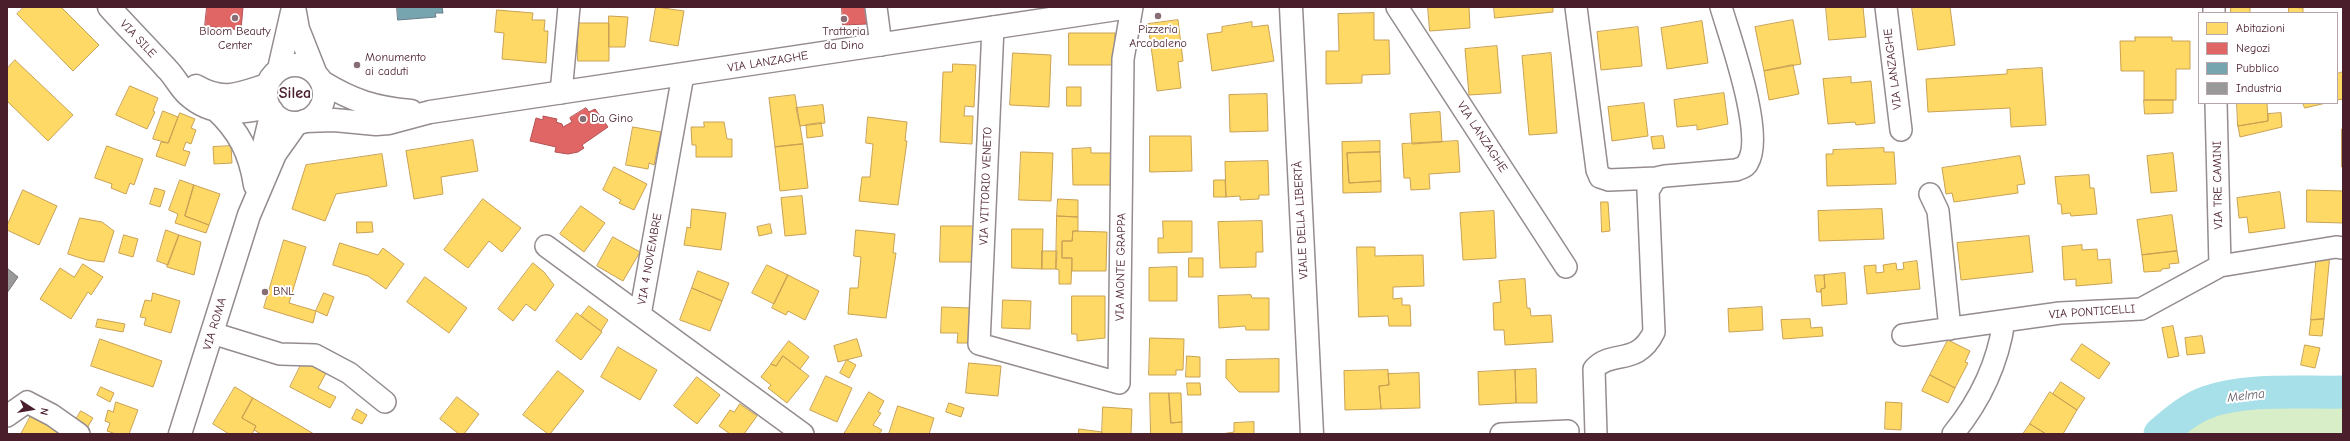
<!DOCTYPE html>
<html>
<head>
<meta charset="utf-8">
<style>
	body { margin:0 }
	#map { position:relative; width:2350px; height:441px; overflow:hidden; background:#fff; font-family:"Comic Neue",sans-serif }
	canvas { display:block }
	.frame { position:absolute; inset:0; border:8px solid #4a1f2b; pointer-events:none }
	.legend { position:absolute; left:2198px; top:12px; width:140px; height:92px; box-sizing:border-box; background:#fff; border:1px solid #b7a5aa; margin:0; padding:5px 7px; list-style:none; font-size:12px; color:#4a1f2b }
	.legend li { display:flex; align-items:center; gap:8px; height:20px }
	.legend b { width:20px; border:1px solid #b7a5aa }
	.north { position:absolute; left:12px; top:389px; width:40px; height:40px; -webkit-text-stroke:3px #fff; paint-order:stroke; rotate:102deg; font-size:11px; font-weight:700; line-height:16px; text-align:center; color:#4a1f2b }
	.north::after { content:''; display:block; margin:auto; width:14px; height:18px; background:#4a1f2b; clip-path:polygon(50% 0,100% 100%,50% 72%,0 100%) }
</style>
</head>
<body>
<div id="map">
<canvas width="2350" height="441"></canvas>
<div class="frame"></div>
<ul class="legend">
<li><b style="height:11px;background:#ffd966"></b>Abitazioni</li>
<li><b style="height:11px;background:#e06666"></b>Negozi</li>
<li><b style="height:11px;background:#76a5af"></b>Pubblico</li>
<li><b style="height:11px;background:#999"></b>Industria</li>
</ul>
<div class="north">N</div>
</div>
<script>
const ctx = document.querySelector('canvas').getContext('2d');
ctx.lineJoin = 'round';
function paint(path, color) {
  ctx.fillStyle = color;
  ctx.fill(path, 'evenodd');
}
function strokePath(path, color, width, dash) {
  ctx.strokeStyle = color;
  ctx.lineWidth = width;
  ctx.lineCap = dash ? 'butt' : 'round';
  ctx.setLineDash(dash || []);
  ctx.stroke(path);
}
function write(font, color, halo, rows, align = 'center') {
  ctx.font = font + ' "Comic Neue",sans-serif';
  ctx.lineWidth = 4;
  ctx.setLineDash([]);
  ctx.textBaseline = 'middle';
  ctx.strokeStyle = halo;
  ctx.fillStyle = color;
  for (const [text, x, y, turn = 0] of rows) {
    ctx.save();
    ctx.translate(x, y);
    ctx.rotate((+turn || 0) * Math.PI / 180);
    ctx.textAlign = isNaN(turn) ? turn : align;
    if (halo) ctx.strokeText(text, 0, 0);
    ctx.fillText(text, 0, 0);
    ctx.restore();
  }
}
const green = new Path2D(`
	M2295,386H2343V434H2151C2199,387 2232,391 2295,386Z`);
const homes = new Path2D(`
	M24,7H61L99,45L73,71L17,14Z
	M656,7L684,11L678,46L650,41Z
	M1428,7H1469L1470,28L1430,31Z
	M1494,7H1553V12L1495,18Z
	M1826,7H1863L1866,37L1829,40Z
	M1912,7H1950L1955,45L1918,50Z
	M2231,7H2250V13H2231Z
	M2289,7L2303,8V13H2289Z
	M497,10L533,13L532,20H545L544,31H548L546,63L502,59L504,33L495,32Z
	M1374,13V40H1389L1390,74L1362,75V83L1326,84V51H1339L1338,14Z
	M609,16L628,17L625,47H609Z
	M1178,20L1183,61L1178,62L1181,88L1157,91L1148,24Z
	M1793,20L1801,64L1764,71L1755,27Z
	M1702,21L1708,63L1667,69L1661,28Z
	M1252,22V27L1268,25L1274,61L1212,71L1207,34L1222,32V27Z
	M578,23H609V61H578Z
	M1638,27L1642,66L1601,70L1597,32Z
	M1069,33H1115V65H1069Z
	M2135,37H2172V41H2190V69H2176V100H2144V71H2121L2120,41H2135Z
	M1497,46L1501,93L1469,95L1465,49Z
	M1013,53L1051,55L1049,107L1010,105Z
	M1551,53L1557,133L1529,135L1522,56Z
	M15,60L73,115L48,141L7,101V69Z
	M953,64L976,65L974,107L965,106L964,116H973L972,144L940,142L943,72H952Z
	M1793,65L1799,94L1769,100L1764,71Z
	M2042,68L2046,125L2011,127L2010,108L1928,112L1926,79L2007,74V70Z
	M2343,72V99L2337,100V74Z
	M1851,77V83L1871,81L1875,123L1856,125L1855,122L1828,124L1823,79Z
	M130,86L158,98L153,111L155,112L147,129L116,115Z
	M1067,87H1081V106H1067Z
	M1724,93L1728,124L1697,130V125L1677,127L1674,100Z
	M1267,94L1268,131L1230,132L1229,95Z
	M795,95L803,144L775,147L769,98Z
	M2144,100H2173V113L2145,114Z
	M1644,103L1648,136L1612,141L1608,107Z
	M2237,103H2267L2268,121L2238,126Z
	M2303,103H2326L2305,108Z
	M823,105L825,123L800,126L796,108Z
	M163,111L178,117L168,143L153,139Z
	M1440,112L1442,142L1412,144L1410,114Z
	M180,113L195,119L191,128L196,130L191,144L186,142L183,150L190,152L185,166L156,156L161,142L168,143Z
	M2281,113L2282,127L2240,137L2238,126L2268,121V114Z
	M868,117L907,122L905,141H907L898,205L859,201L862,177H870L873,144L866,143Z
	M704,122H724L727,139H732V157H696V145H692L691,127H704Z
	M821,123L823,136L807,138L806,125Z
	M633,127L661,132L654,165L649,163L648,169L626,165Z
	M2342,129H2343V167H2342Z
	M1150,136H1191L1192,171L1150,172Z
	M1663,136L1665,148L1653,149L1651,137Z
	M473,140L478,171L441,177L443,194L414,199L406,151Z
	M1380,141V152L1347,153L1349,183L1381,181V192L1343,193L1342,142Z
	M1458,141L1460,172L1429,174L1430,189L1411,190L1410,178H1404L1402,144Z
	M803,144L808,188L780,191L775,147Z
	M107,146L143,159L134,185L130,183L126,194L111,188L112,184L95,178Z
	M231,146L232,163L214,164L213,147Z
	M1091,148V153H1111V185H1073L1072,149Z
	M1884,148V152H1894L1896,184L1827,186L1826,154H1833V150Z
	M1021,152L1053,153L1051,201L1019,200Z
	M1380,152L1381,181L1349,183L1347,153Z
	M2173,153L2177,191L2151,193L2147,156Z
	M382,154L387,186L336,194L325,221L292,209L306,165Z
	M2020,156L2025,184L2017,185L2018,193L1954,202L1952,193L1946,194L1942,168Z
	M1268,161L1269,195H1259V199L1240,200V196L1226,197L1225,162Z
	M614,167L647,184L634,210L619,203L621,200L603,190Z
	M2089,175L2090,188H2094L2097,214L2071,216L2070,213L2062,214L2061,204H2058L2055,177Z
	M180,180L194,185L185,216L209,225L206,233L175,223L178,214L169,210Z
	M1214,180H1225L1226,197H1214Z
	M194,185L220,194L209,225L185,216Z
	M155,188L165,191L160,207L150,204Z
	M23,190L57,206L39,245L7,230V226Z
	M2307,190L2343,191V223L2307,222Z
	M2280,192L2285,228L2249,233L2247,217L2239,218L2237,198Z
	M802,196L806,234L785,236L781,198Z
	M483,199L521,228L502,252L489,241L468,268L444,250Z
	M1058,199L1078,200V217L1057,216Z
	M1601,202H1608L1610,231L1602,232Z
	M581,206L605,223L584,252L560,234Z
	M692,209L726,213L721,250L684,245L687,227L690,228Z
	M1882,209L1884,239L1819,241L1818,211Z
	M1494,211L1496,258L1463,260L1460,213Z
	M2172,215L2177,251L2142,255L2137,220Z
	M1057,216L1078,217V231H1073L1072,241H1062V258H1072L1071,284H1059V270L1056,269Z
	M80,218L102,222L114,231L104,262L87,260L68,254Z
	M1163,221H1192V252L1158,253V238H1163Z
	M1262,221L1263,252H1256V267L1220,268L1218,222Z
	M357,222H372L373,232L357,233Z
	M770,224L772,233L759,236L757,227Z
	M941,226H973V262H940Z
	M1012,229H1043L1042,269L1012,268Z
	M166,230L179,235L168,265L157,261Z
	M856,230L895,234L893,253H896L886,318L848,314L850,288H858L861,257L854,256Z
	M1073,231L1107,232L1106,271H1072V258H1062V241H1072Z
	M124,235L138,239L133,257L119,253Z
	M179,235L201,242L194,275L167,267Z
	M2029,236L2033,272L1961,280L1957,243Z
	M613,237L640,252L623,281L597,266Z
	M284,240L306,247L289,303L316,311L313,323L264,308Z
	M340,243L378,255L383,248L404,264L386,289L368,276L333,265Z
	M2082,245V250L2097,249L2098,260L2110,259L2112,283L2076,286V279L2064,280L2062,247Z
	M1357,247H1375V256L1423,255L1424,286L1393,287V299L1402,298V305H1410L1411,326H1389L1388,316L1359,317Z
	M1042,251H1057L1056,269H1042Z
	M2177,251L2179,263L2169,264L2170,268L2162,269L2161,271L2144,272L2142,255Z
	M2317,252L2330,253L2324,319L2311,320Z
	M1189,258H1203V277H1189Z
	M1917,261L1920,289L1867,294L1864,266L1876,265V273L1884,272L1883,265L1896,263L1897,270L1904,269L1903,263Z
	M533,263L544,272L554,285L535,311L526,304L513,321L498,309Z
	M83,264L103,277L91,295L88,292L71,319L40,299L60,268L74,277Z
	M767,265L788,275L774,304L752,293Z
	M1177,267V301H1149V268Z
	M698,271L729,283L722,301L692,288Z
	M1845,273L1847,304L1822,306L1821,289L1825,288L1824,275Z
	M788,275L819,291L805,320L788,311L786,315L772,308Z
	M1815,275H1824L1825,288L1821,289V292H1817Z
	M425,277L467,308L449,333L407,302Z
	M1525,279L1527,308H1530L1531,316L1551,315L1553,342L1505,345L1504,330H1494L1493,303L1501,302L1499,281Z
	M692,288L722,301L710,331L680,320Z
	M153,293L180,301L171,333L144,325L146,318L140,317L145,300L151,301Z
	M324,293L334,297L327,316L316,311Z
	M1251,295L1252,298H1269V330H1246L1245,326L1219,328L1218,296Z
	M1072,296H1105V338L1077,341V334H1072Z
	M1003,300L1031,301L1030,329L1002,328Z
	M589,306L608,320L601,331L581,316Z
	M942,307L970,308L969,343H957L958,333H941Z
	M1762,307L1763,330L1729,332L1728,309Z
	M577,313L602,332L581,360L556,341Z
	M98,319L125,324L123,332L96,327Z
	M1810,319L1811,328L1822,327L1823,336L1783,339L1781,320Z
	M2324,319L2322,336L2309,335L2311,320Z
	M2173,326L2179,356L2168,358L2162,328Z
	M2202,336L2205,353L2187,355L2185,338Z
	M1150,338L1184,339L1183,370H1176V375H1149Z
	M100,339L162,361L153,387L91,366Z
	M857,339L862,356L838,362L834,346Z
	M1948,340L1970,351L1965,362L1968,363L1955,388L1930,375Z
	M789,341L809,357L800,369L783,356L776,366L771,364Z
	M2082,344L2110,363L2099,379L2071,360Z
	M2305,345L2320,348L2315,368L2301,365Z
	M618,347L657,370L640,400L601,377Z
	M783,356L809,376L787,403L768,388L771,385L761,377L771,364L776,366Z
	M1187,356L1200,357V377H1186Z
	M1279,359V392H1239L1226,378V360Z
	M847,360L856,365L849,378L840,373Z
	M303,361L326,373L318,388L336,397L330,408L290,387Z
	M969,363L1001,366L998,396L966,393Z
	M1536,369L1537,403H1516L1515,370Z
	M1388,370L1389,385L1379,386L1381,409L1345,410L1344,371Z
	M1515,370L1516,403L1479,405L1478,372Z
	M558,371L584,391L550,434H548L523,415Z
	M1419,373L1420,408L1381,409L1379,386L1389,385L1388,374Z
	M1930,375L1955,388L1948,403L1922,391Z
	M826,376L852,388L837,422L810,410Z
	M697,377L720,395L697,424L674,406Z
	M2061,382L2085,398L2077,410L2053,394Z
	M1187,383H1200L1201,395H1188Z
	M101,387L114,393L110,402L97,395Z
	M235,387L253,398L242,418L256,426L252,434H229L213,424Z
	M869,392L884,401L878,412L881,413L873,425L882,430L879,434H844Z
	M2050,392L2077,410L2063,434H2046L2030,424Z
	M1150,393H1169L1171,423L1182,422V434H1151Z
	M1169,393H1181L1182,422L1171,423Z
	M457,397L479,414L464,434H459L440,419Z
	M253,398L314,434H261L254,430L256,426L242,418Z
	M116,402L138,410L129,434H116L107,431L110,423L105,421L108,410L113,412Z
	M1886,402L1902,403L1901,430L1885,429Z
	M949,403L964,408L961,417L946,412Z
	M740,404L757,416L744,434H730L719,426L730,410L734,412Z
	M898,406L934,418L929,434H889Z
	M1103,407L1132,409L1131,434H1102Z
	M357,409L367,415L362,424L352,419Z
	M34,410L68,434H21Z
	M81,411L93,418L87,428L75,421Z
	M1254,422V434H1221L1234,432V423Z
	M2030,424L2046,434H2023Z
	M1079,429L1102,432V434H1079Z`);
const shops = new Path2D(`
	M207,7H243L241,30L205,26Z
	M842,7H867V24L843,25Z
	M586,108L589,112L595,109L608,127L582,145L584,148L578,152L568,154L555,152L556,147L530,141L536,118L543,120V116L557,119L556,122L562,124L563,127L572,122L570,118Z`);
const public = new Path2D(`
	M397,7H442L443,13H435L436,17L398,20Z`);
const industry = new Path2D(`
	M7,268L18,277L7,293Z`);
const river = new Path2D(`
	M2160,434C2174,422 2190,408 2208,402C2246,388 2303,393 2343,392`);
const minor = new Path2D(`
	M876,7L881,45
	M1397,7L1566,267
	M1576,7L1597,170L1600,177L1609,180L1656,178
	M1886,7L1901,130
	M2214,7V13
	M993,27L979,344L1119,383L1123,59L1132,7
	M683,75L640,315L803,434
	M561,93L569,7
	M2216,103L2220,266
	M1930,194L1938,211L1950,329
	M546,246L640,315
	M212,333L280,354L315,355L349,373L385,402
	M1903,335L2060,313L2141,309L2220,266L2336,247L2343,248
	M7,416L27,402L52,415L79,434
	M1501,434L1568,431
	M1596,434L1594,369C1612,349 1637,367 1654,332L1648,191L1656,178L1665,176L1736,170C1741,168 1746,167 1748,162C1765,135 1730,38 1721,7
	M1953,434C1980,401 1998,363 2004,321`);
const tertiary = new Path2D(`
	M1291,7L1312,434
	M322,82C353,101 375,108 411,111
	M305,121L334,120L376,124L389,123L430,112L1130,7
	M258,170L272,111
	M180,434L249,215L275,154L297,123`);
const secondary = new Path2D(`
	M109,7C128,28 148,48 167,69C175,77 180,88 188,95C212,117 241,113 269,107
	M294,7L298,29L315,72
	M266 94a29 29 0 1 1 58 0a29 29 0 1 1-58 0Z
	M279,69L292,12
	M196,86C224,102 239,94 267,85
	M215,109C239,131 250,153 255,185`);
const markers = [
	[1158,16,4,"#896d75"],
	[235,18,4,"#896d75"],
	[844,19,4,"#896d75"],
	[357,65,4,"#896d75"],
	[583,119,4,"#896d75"],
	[265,292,4,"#896d75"]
];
const poiNames = [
	["Pizzeria",1158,30],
	["Arcobaleno",1158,44],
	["Bloom Beauty",235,32],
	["Center",235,46],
	["Trattoria",844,32],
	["da Dino",844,46],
	["Monumento",365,58,"left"],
	["ai caduti",365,72,"left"],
	["Da Gino",591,119,"left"],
	["BNL",273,292,"left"]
];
const streetNames = [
	["VIA SILE",138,39,47],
	["VIA LANZAGHE",768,62,-9],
	["VIA LANZAGHE",1893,69,-97],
	["VIA LANZAGHE",1482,137,57],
	["VIA TRE CAMINI",2218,185,-91],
	["VIA VITTORIO VENETO",986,186,-88],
	["VIALE DELLA LIBERTÀ",1301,220,-93],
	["VIA 4 NOVEMBRE",650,259,-80],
	["VIA MONTE GRAPPA",1121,267,-89],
	["VIA PONTICELLI",2092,312,-4],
	["VIA ROMA",215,324,-73]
];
const waterNames = [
	["Melma",2246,396,-7]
];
const districtNames = [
	["Silea",295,93]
];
paint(green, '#d7eec9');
paint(homes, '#ffd966');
strokePath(homes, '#c9a154', 1);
paint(shops, '#e06666');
strokePath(shops, '#b35154', 1);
paint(public, '#76a5af');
strokePath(public, '#697d87', 1);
paint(industry, '#999');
strokePath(industry, '#817478', 1);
strokePath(river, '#a8e0e9', 33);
strokePath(minor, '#948c8e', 24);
strokePath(tertiary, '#948c8e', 25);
strokePath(secondary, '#948c8e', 25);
strokePath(minor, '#fff', 21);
strokePath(tertiary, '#fff', 22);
strokePath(secondary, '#fff', 22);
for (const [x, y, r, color] of markers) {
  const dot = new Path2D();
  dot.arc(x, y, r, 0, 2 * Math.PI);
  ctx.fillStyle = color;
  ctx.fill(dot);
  strokePath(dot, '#fff', 1.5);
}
write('12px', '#4a1f2b', '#fff', poiNames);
write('12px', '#4a1f2b', '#fff', streetNames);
write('italic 13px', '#5b5561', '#fff', waterNames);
write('bold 16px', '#4a1f2b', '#fff', districtNames);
</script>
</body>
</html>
